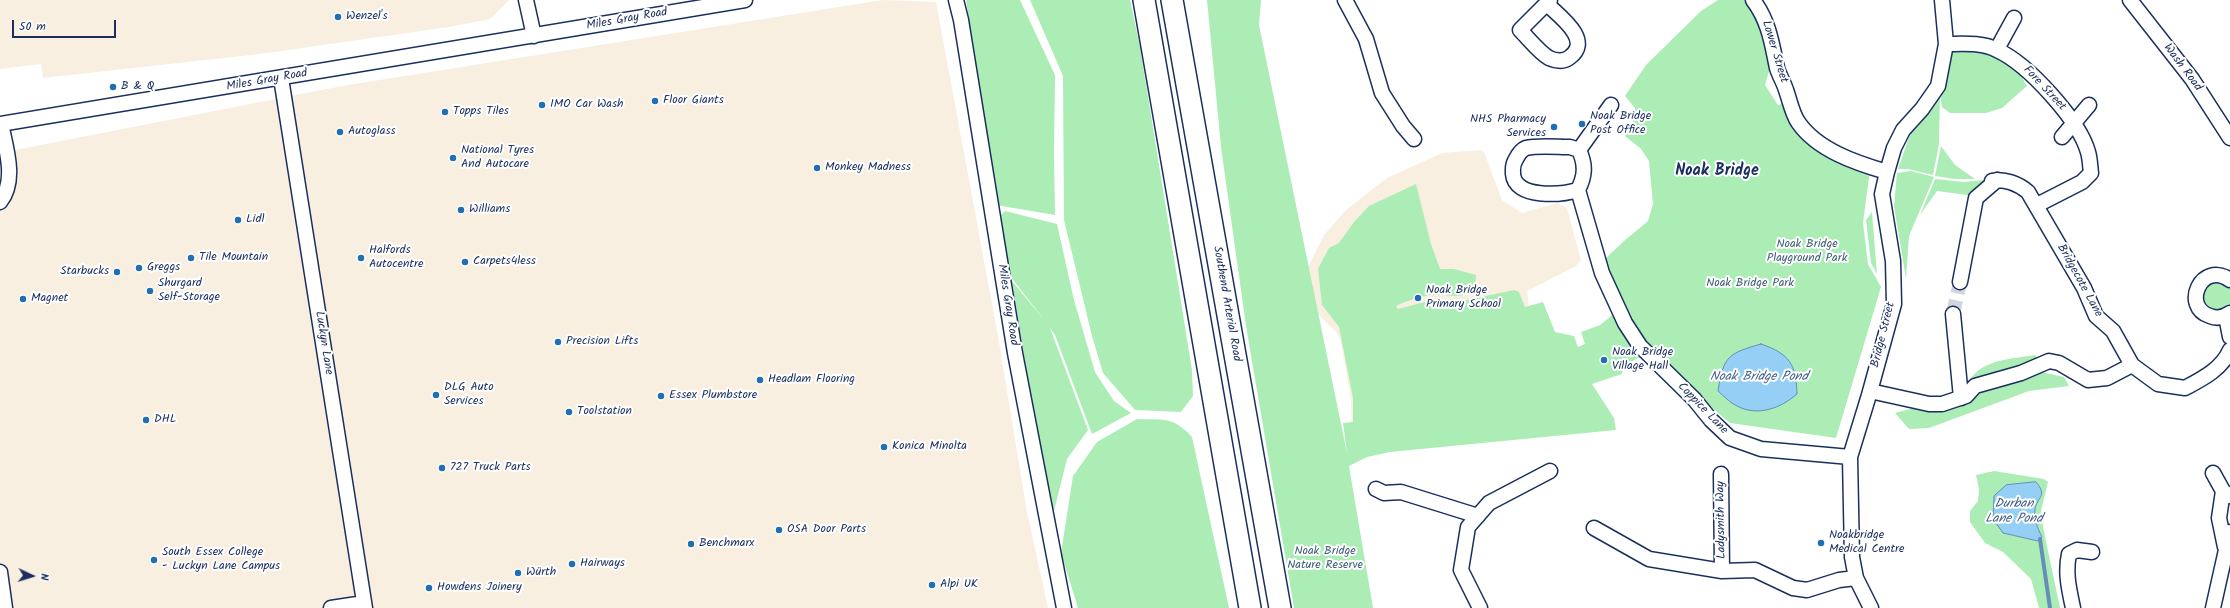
<!DOCTYPE html>
<html>
<head>
<meta charset="utf-8">
<style>
	body { margin:0 }
	#map { position:relative; width:2230px; height:608px; overflow:hidden; background:#fff; font-family:Kalam,sans-serif }
	canvas { display:block }
	.north { position:absolute; left:12px; top:556px; width:40px; height:40px; -webkit-text-stroke:3px #fff; paint-order:stroke; rotate:94deg; font-size:11px; font-weight:700; line-height:16px; text-align:center; color:#1b2f5e }
	.north::after { content:''; display:block; margin:auto; width:14px; height:18px; background:#1b2f5e; clip-path:polygon(50% 0,100% 100%,50% 72%,0 100%) }
	.scale { position:absolute; left:12px; top:20px; width:104px; height:18px; box-sizing:border-box; border:2px solid #1b2f5e; border-top:0; padding-left:5px; font-size:12px; line-height:14px; white-space:nowrap; color:#1b2f5e; -webkit-text-stroke:3px #fff; paint-order:stroke }
</style>
</head>
<body>
<div id="map">
<canvas width="2230" height="608"></canvas>
<div class="north">N</div>
<div class="scale">50 m</div>
</div>
<script>
const ctx = document.querySelector('canvas').getContext('2d');
ctx.lineJoin = 'round';
function paint(path, color) {
  ctx.fillStyle = color;
  ctx.fill(path, 'evenodd');
}
function strokePath(path, color, width, dash) {
  ctx.strokeStyle = color;
  ctx.lineWidth = width;
  ctx.lineCap = dash ? 'butt' : 'round';
  ctx.setLineDash(dash || []);
  ctx.stroke(path);
}
function write(font, color, halo, rows, align = 'center') {
  ctx.font = font + ' Kalam,sans-serif';
  ctx.lineWidth = 4;
  ctx.setLineDash([]);
  ctx.textBaseline = 'middle';
  ctx.strokeStyle = halo;
  ctx.fillStyle = color;
  for (const [text, x, y, turn = 0] of rows) {
    ctx.save();
    ctx.translate(x, y);
    ctx.rotate((+turn || 0) * Math.PI / 180);
    ctx.textAlign = isNaN(turn) ? turn : align;
    if (halo) ctx.strokeText(text, 0, 0);
    ctx.fillText(text, 0, 0);
    ctx.restore();
  }
}
const built = new Path2D(`
	M0,0H509L490,19L449,27L260,54L43,78L41,64L0,69Z
	M883,0L936,2L998,336L1027,512L1048,608H0V153L342,86Z
	M1480,150L1484,152L1502,200L1522,213L1557,203L1567,208L1581,260L1576,266L1527,291L1530,313L1352,444L1351,400L1341,341L1337,333L1310,306L1306,271L1324,235L1346,210L1387,178L1442,153Z`);
const green = new Path2D(`
	M966,0H1020L1055,75L1054,153L1055,215L996,205Z
	M1030,0H1130L1140,47L1192,370L1193,396L1181,412L1135,410L1103,373L1092,336L1064,220L1063,76Z
	M1207,0H1261L1259,25L1347,453L1343,423L1353,422V398L1339,327L1322,305L1318,269L1329,248L1339,243L1354,222L1369,206L1416,184L1431,244L1440,269H1454L1476,275L1475,290C1456,301 1450,293 1430,295C1418,297 1406,301 1396,306L1398,309L1436,299L1467,300L1514,290L1519,292L1525,307L1543,302L1555,332L1574,336L1578,347L1585,344L1581,332L1600,325L1621,308L1616,298L1605,259L1624,241L1648,221L1653,204L1649,161L1641,149L1625,136L1633,123L1635,108L1625,96L1646,65L1701,11L1718,0H1745L1758,16L1772,61L1765,85L1778,105L1786,103L1788,121L1815,148L1870,170L1863,223L1868,264L1881,287L1836,438L1730,423L1662,366L1652,370L1640,357L1623,366L1622,374L1592,384L1614,418L1616,430L1390,452L1367,457L1349,466L1373,608H1294L1246,326L1221,147Z
	M1948,49C1987,50 2007,47 2027,86L2002,108L1986,113H1950L1942,107L1940,94L1939,144L1933,175L1908,169H1898L1911,132L1919,125L1928,113L1939,85Z
	M1941,146L1955,165L1975,179H1955L1935,176Z
	M1911,171L1934,177L1909,236L1906,279L1894,206L1897,173Z
	M1935,179L1964,182L1994,179L1974,196L1937,191L1920,215Z
	M1005,211L1057,224L1074,300L1095,372L1114,401L1131,413L1092,434L1055,335L1050,328L1088,430L1067,459L1051,523L1012,281L1045,321L1010,276L1001,215Z
	M1872,212L1877,274L1871,263L1866,220Z
	M2230,280V313L2215,318L2196,293L2201,282Z
	M2035,355L2039,360L1985,378L1969,381C1982,359 2012,359 2035,355Z
	M2041,372L2064,377L2069,386L2029,391L1929,428L1909,429L1895,413L1977,391Z
	M1137,419C1163,420 1173,416 1192,437L1229,608H1078L1061,553L1073,476L1097,442Z
	M1994,471L2044,479L2048,482L2041,511L2043,527L2060,608H2039L2031,579L2003,552L1985,543L1970,522V511L1978,501L1979,489L1976,475Z`);
const water = new Path2D(`
	M1761,344C1790,354 1796,364 1797,394C1781,408 1758,417 1737,406C1730,403 1724,396 1718,391C1723,356 1729,353 1761,344Z
	M2036,482C2049,497 2036,497 2035,510C2034,520 2038,529 2042,537L2038,541L2003,533L1993,519L1994,496L2006,485Z`);
const stream = new Path2D(`
	M2040,539L2050,608`);
const minorTunnel = new Path2D(`
	M1953,314L1960,282`);
const minor = new Path2D(`
	M526,0L534,36
	M956,0L961,20L1015,353L1064,608
	M1345,0L1366,39L1382,93L1403,126L1414,139
	M1753,0C1769,21 1772,44 1777,68C1779,75 1784,83 1786,90C1790,101 1792,113 1798,122C1817,150 1856,163 1887,172
	M2130,0L2192,79L2230,138
	M1547,4C1559,16 1593,40 1570,57C1564,62 1556,61 1549,58C1539,52 1529,39 1520,30L1550,0
	M1946,44C1962,44 1982,42 1997,50C2028,64 2079,120 2088,152C2090,158 2090,166 2091,173L2082,182L2037,205
	M1997,49L2014,18
	M281,78L365,608
	M0,124L745,0
	M2062,137L2089,105
	M1570,147L1579,150C1586,165 1585,176 1578,190C1561,195 1515,199 1513,174C1513,168 1512,165 1516,159C1518,155 1521,150 1526,148C1537,145 1558,147 1570,147Z
	M1579,150L1611,105
	M1578,190L1602,273L1625,323L1640,346L1694,399L1711,420L1730,438L1761,449L1850,457
	M0,202C17,181 6,148 1,124
	M2230,280C2201,260 2181,307 2210,316C2217,319 2223,318 2230,313
	M1960,282L1976,198L1997,180
	M1953,314L1961,398
	M2226,316L2230,337
	M2132,365L2158,384L2185,388C2202,379 2222,369 2230,350
	M1870,391L1929,404H1942L1966,396L1975,386L2021,373L2049,361L2059,363L2088,380L2107,378L2132,365L2113,331L2096,316L2084,288L2028,192C2019,184 2004,178 1992,181
	M2213,473L2223,491
	M1721,474L1722,571L1755,570L1793,588L1807,590L1839,580L1856,578
	M1376,489L1384,493L1401,492L1478,516
	M1594,528L1649,559L1722,571
	M2225,547L2219,518L2223,491L2230,496
	M0,572L5,608
	M331,608L364,603
	M1480,608L1461,570L1468,527L1489,503L1550,471
	M1871,608L1856,578L1852,557L1850,457L1869,395L1894,304L1893,261L1882,194L1887,172L1894,148L1903,130L1922,109L1938,86L1946,44L1942,0
	M2073,608C2069,589 2065,573 2069,554L2077,550L2092,552
	M2213,608L2230,532`);
const highway = new Path2D(`
	M1144,0L1250,608
	M1172,0L1280,608`);
const markers = [
	[338,17,4,"#1f6fb2"],
	[113,87,4,"#1f6fb2"],
	[655,101,4,"#1f6fb2"],
	[542,105,4,"#1f6fb2"],
	[445,112,4,"#1f6fb2"],
	[1582,124,4,"#1f6fb2"],
	[1554,127,4,"#1f6fb2"],
	[340,132,4,"#1f6fb2"],
	[453,158,4,"#1f6fb2"],
	[817,168,4,"#1f6fb2"],
	[461,210,4,"#1f6fb2"],
	[238,220,4,"#1f6fb2"],
	[191,258,4,"#1f6fb2"],
	[361,258,4,"#1f6fb2"],
	[465,262,4,"#1f6fb2"],
	[139,268,4,"#1f6fb2"],
	[117,272,4,"#1f6fb2"],
	[150,291,4,"#1f6fb2"],
	[1418,298,4,"#1f6fb2"],
	[23,299,4,"#1f6fb2"],
	[558,342,4,"#1f6fb2"],
	[1604,360,4,"#1f6fb2"],
	[760,380,4,"#1f6fb2"],
	[436,395,4,"#1f6fb2"],
	[661,396,4,"#1f6fb2"],
	[569,412,4,"#1f6fb2"],
	[146,420,4,"#1f6fb2"],
	[884,447,4,"#1f6fb2"],
	[442,468,4,"#1f6fb2"],
	[779,530,4,"#1f6fb2"],
	[1821,543,4,"#1f6fb2"],
	[691,544,4,"#1f6fb2"],
	[154,560,4,"#1f6fb2"],
	[572,564,4,"#1f6fb2"],
	[518,573,4,"#1f6fb2"],
	[932,585,4,"#1f6fb2"],
	[429,588,4,"#1f6fb2"]
];
const poiNames = [
	["Wenzel's",346,17],
	["B & Q",121,87],
	["Floor Giants",663,101],
	["IMO Car Wash",550,105],
	["Topps Tiles",453,112],
	["Noak Bridge",1590,117],
	["Post Office",1590,131],
	["NHS Pharmacy",1546,120,"right"],
	["Services",1546,134,"right"],
	["Autoglass",348,132],
	["National Tyres",461,151],
	["And Autocare",461,165],
	["Monkey Madness",825,168],
	["Williams",469,210],
	["Lidl",246,220],
	["Halfords",369,251],
	["Autocentre",369,265],
	["Tile Mountain",199,258],
	["Carpets4less",473,262],
	["Greggs",147,268],
	["Starbucks",109,272,"right"],
	["Shurgard",158,284],
	["Self-Storage",158,298],
	["Noak Bridge",1426,291],
	["Primary School",1426,305],
	["Magnet",31,299],
	["Precision Lifts",566,342],
	["Noak Bridge",1612,353],
	["Village Hall",1612,367],
	["Headlam Flooring",768,380],
	["DLG Auto",444,388],
	["Services",444,402],
	["Essex Plumbstore",669,396],
	["Toolstation",577,412],
	["DHL",154,420],
	["Konica Minolta",892,447],
	["727 Truck Parts",450,468],
	["OSA Door Parts",787,530],
	["Noakbridge",1829,536],
	["Medical Centre",1829,550],
	["Benchmarx",699,544],
	["South Essex College",162,553],
	["- Luckyn Lane Campus",162,567],
	["Hairways",580,564],
	["Würth",526,573],
	["Alpi UK",940,585],
	["Howdens Joinery",437,588]
];
const streetNames = [
	["Miles Gray Road",627,20,-10],
	["Lower Street",1774,52,73],
	["Wash Road",2182,68,53],
	["Miles Gray Road",267,81,-10],
	["Fore Street",2044,89,47],
	["Bridgecote Lane",2079,281,61],
	["Southend Arterial Road",1226,304,80],
	["Miles Gray Road",1007,305,81],
	["Bridge Street",1884,335,-76],
	["Luckyn Lane",323,343,81],
	["Coppice Lane",1702,409,46],
	["Ladysmith Way",1722,520,-91]
];
const parkNames = [
	["Noak Bridge",1807,245],
	["Playground Park",1807,259],
	["Noak Bridge Park",1750,284],
	["Noak Bridge",1325,552],
	["Nature Reserve",1325,566]
];
const waterNames = [
	["Noak Bridge Pond",1759,378],
	["Durban",2014,505],
	["Lane Pond",2014,520]
];
const districtNames = [
	["Noak Bridge",1717,172]
];
paint(built, '#f8efe1');
paint(green, '#acedb6');
paint(water, '#95cff5');
strokePath(water, '#648fb9', 1);
strokePath(stream, '#648fb9', 4);
strokePath(minorTunnel, '#d1d5df', 14, [14, 7]);
strokePath(minor, '#1b2f5e', 17);
strokePath(highway, '#1b2f5e', 24);
strokePath(minor, '#fff', 14);
strokePath(highway, '#fff', 21);
for (const [x, y, r, color] of markers) {
  const dot = new Path2D();
  dot.arc(x, y, r, 0, 2 * Math.PI);
  ctx.fillStyle = color;
  ctx.fill(dot);
  strokePath(dot, '#fff', 1.5);
}
write('12px', '#1b2f5e', '#fff', poiNames, 'left');
write('12px', '#1b2f5e', '#fff', streetNames);
write('12px', '#3f5e74', '#fff', parkNames);
write('italic 13px', '#405f8b', '#fff', waterNames);
write('bold 16px', '#1b2f5e', '#fff', districtNames);
</script>
</body>
</html>
